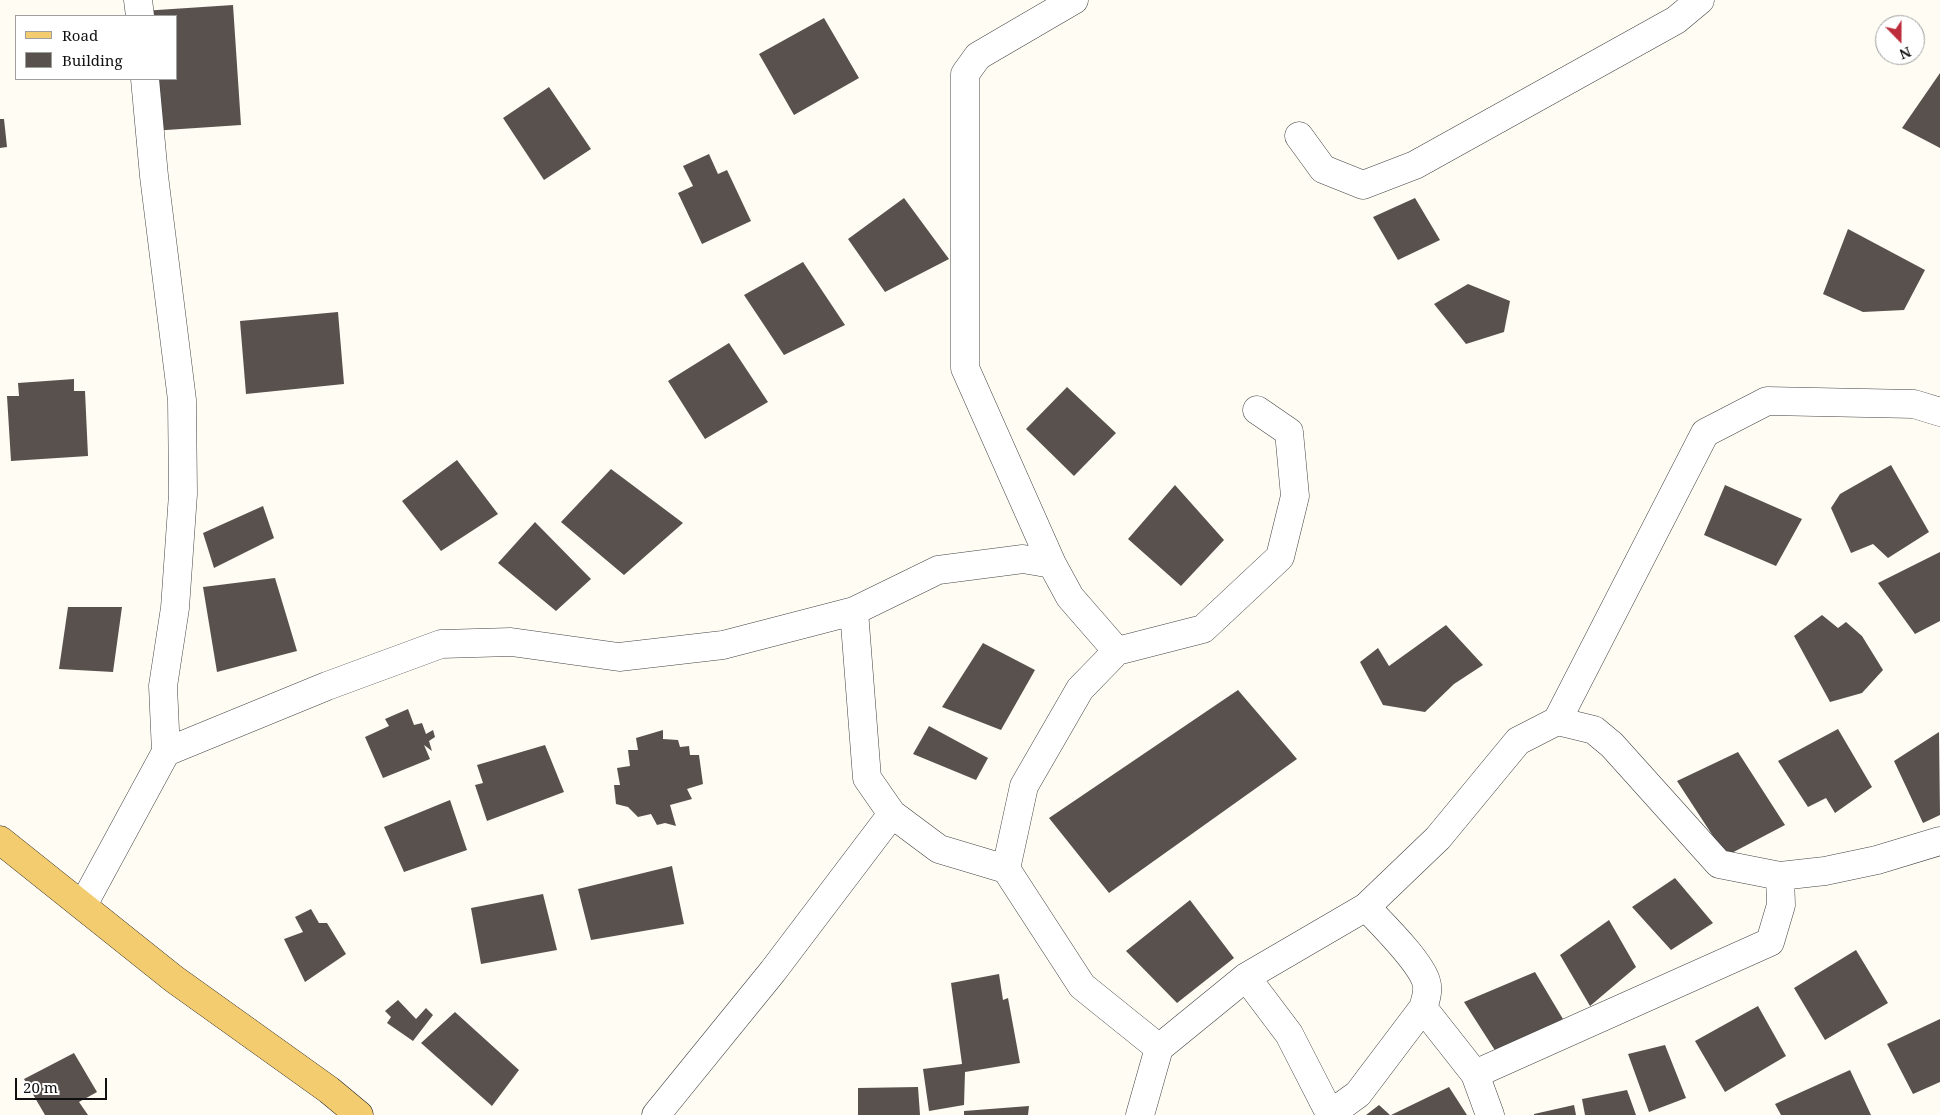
<!DOCTYPE html>
<html>
<head>
<meta charset="utf-8">
<style>
	body { margin:0 }
	#map { position:relative; width:1940px; height:1115px; overflow:hidden; background:#fffcf4; font-family:"Noto Serif",serif }
	canvas { display:block }
	.legend { position:absolute; left:15px; top:15px; width:162px; height:65px; box-sizing:border-box; background:#fff; border:1px solid #9f9f9f; margin:0; padding:6px 9px; list-style:none; font-size:15px; color:#101010 }
	.legend li { display:flex; align-items:center; gap:10px; height:25px }
	.legend b { width:25px; border:1px solid #9f9f9f }
	.north { position:absolute; left:1875px; top:15px; width:50px; height:50px; box-sizing:border-box; background:#fff; border:1px solid #9f9f9f; border-radius:50%; rotate:158deg; font-size:14px; font-weight:700; line-height:20px; text-align:center; color:#101010 }
	.north::after { content:''; display:block; margin:auto; width:18px; height:22px; background:#bc2c3b; clip-path:polygon(50% 0,100% 100%,50% 72%,0 100%) }
	.scale { position:absolute; left:15px; top:1078px; width:92px; height:22px; box-sizing:border-box; border:2px solid #101010; border-top:0; padding-left:6px; font-size:15px; line-height:18px; white-space:nowrap; color:#101010; -webkit-text-stroke:4px #fff; paint-order:stroke }
</style>
</head>
<body>
<div id="map">
<canvas width="1940" height="1115"></canvas>
<ul class="legend">
<li><b style="height:6px;background:#f3cc6f"></b>Road</li>
<li><b style="height:14px;background:#59514d"></b>Building</li>
</ul>
<div class="north">N</div>
<div class="scale">20 m</div>
</div>
<script>
const ctx = document.querySelector('canvas').getContext('2d');
ctx.lineJoin = 'round';
function paint(path, color) {
  ctx.fillStyle = color;
  ctx.fill(path, 'evenodd');
}
function strokePath(path, color, width, dash) {
  ctx.strokeStyle = color;
  ctx.lineWidth = width;
  ctx.lineCap = dash ? 'butt' : 'round';
  ctx.setLineDash(dash || []);
  ctx.stroke(path);
}
const building = new Path2D(`
	M233,5L241,125L151,131L147,79H176V16H142V11Z
	M824,18L859,78L794,115L759,54Z
	M1940,73V148L1902,128Z
	M549,87L591,149L544,180L503,118Z
	M0,119H4L7,147L0,148Z
	M709,154L718,174L727,170L751,221L702,244L678,193L693,186L683,166Z
	M904,198L949,259L885,292L848,239Z
	M1415,198L1440,240L1398,260L1373,217Z
	M1848,229L1925,270L1904,310L1863,312L1823,294Z
	M803,262L845,325L784,355L744,295Z
	M1468,284L1510,301L1504,332L1466,344L1434,304Z
	M338,312L344,384L246,394L240,321Z
	M729,343L768,402L705,439L668,381Z
	M74,379V391H85L88,456L11,461L7,396H19L18,383Z
	M1067,387L1116,433L1074,476L1026,429Z
	M457,460L498,514L441,551L402,501Z
	M1891,465L1929,532L1888,558L1873,544L1851,553L1831,508L1840,494Z
	M611,469L683,523L624,575L561,522Z
	M1175,485L1224,540L1181,586L1128,539Z
	M1725,485L1802,519L1776,566L1704,535Z
	M263,506L274,538L214,568L203,533Z
	M535,522L591,579L556,611L498,563Z
	M1940,552V621L1915,634L1878,583Z
	M275,578L297,651L217,672L203,587Z
	M68,607H122L113,672L59,669Z
	M1822,615L1838,628L1846,622L1862,636L1883,670L1862,693L1830,702L1794,636Z
	M1446,625L1483,665L1454,684L1425,712L1383,705L1360,662L1378,648L1389,666Z
	M983,643L1035,670L1001,730L942,707Z
	M1238,690L1297,759L1109,893L1049,818Z
	M408,709L414,725L422,723L426,734L433,730L435,737L429,741L432,751L424,745L430,759L383,778L365,737L389,726L385,719Z
	M929,726L988,758L976,780L913,754Z
	M1838,729L1872,787L1835,813L1826,798L1808,807L1778,761Z
	M663,730V739L678,740L680,747L689,746L690,755H699L703,784L687,789L692,799L670,805L676,826L665,823L657,825L651,814L638,817L628,807L616,804L614,785H620L617,768L630,766L628,750H638L636,738Z
	M1939,732L1940,815L1923,823L1894,761Z
	M545,745L564,792L487,821L475,785L483,783L477,765Z
	M1738,752L1785,825L1726,856L1677,781Z
	M450,800L467,850L404,872L384,827Z
	M672,866L684,924L591,940L578,889Z
	M1675,878L1713,923L1671,950L1632,907Z
	M543,894L557,950L481,964L471,908Z
	M1190,900L1234,958L1177,1003L1126,951Z
	M311,909L319,923H327L346,954L305,982L284,939L303,932L295,917Z
	M1609,920L1636,967L1590,1006L1560,955Z
	M1856,950L1888,1003L1825,1040L1794,988Z
	M1535,972L1563,1019L1496,1052L1464,1002Z
	M999,974L1003,1000L1008,998L1020,1063L965,1072L964,1105L929,1111L923,1069L962,1064L951,983Z
	M398,1000L416,1019L426,1008L433,1015L413,1041L387,1023L391,1017L385,1011Z
	M1758,1006L1786,1056L1725,1092L1695,1041Z
	M455,1012L519,1070L492,1106L421,1043Z
	M1940,1019V1082L1913,1094L1887,1044Z
	M1665,1045L1686,1098L1649,1112L1628,1054Z
	M74,1053L97,1092L79,1102L88,1115H45L24,1079Z
	M1850,1070L1871,1115H1781L1775,1104Z
	M918,1087L920,1115H858V1088Z
	M1449,1087L1467,1115H1391Z
	M1627,1090L1636,1115H1585L1582,1099Z
	M1379,1105L1390,1115H1366Z
	M1574,1105L1576,1115H1534V1114Z
	M1029,1106L1028,1115H964V1111Z`);
const minor = new Path2D(`
	M138,0L140,16
	M1299,136L1323,169L1363,185L1415,165L1676,20L1700,0
	M1052,564L965,368V74L978,56L1074,0
	M854,611L867,778L892,814L939,849L1006,869
	M1117,651L1203,629L1280,557L1295,496L1289,432L1257,410
	M1557,721L1705,433L1767,401L1914,404L1940,412
	M166,752L327,686L441,644L511,642L619,657L723,645L854,611L938,570L1023,559L1052,564L1070,597L1117,651L1080,689L1024,786L1006,869L1082,986L1159,1048
	M83,905L166,752L163,686L175,608L183,494L182,400L154,176L145,79
	M1246,977L1289,1034L1330,1114
	M1423,1008L1475,1074L1490,1115
	M1475,1074L1770,942L1781,905L1780,876
	M656,1115L773,971L892,814
	M1140,1115L1159,1048L1246,977L1366,907L1438,838L1518,741L1557,721L1594,730L1612,745L1719,864L1780,876L1825,871L1877,860L1940,841
	M1329,1115L1358,1094L1423,1008C1426,999 1429,990 1426,981C1419,960 1382,924 1366,907`);
const major = new Path2D(`
	M0,840L174,979L329,1090L359,1115`);
paint(building, '#59514d');
strokePath(minor, '#434343', 29);
strokePath(major, '#212121', 29);
strokePath(minor, '#fff', 28);
strokePath(major, '#f3cc6f', 28);
</script>
</body>
</html>
